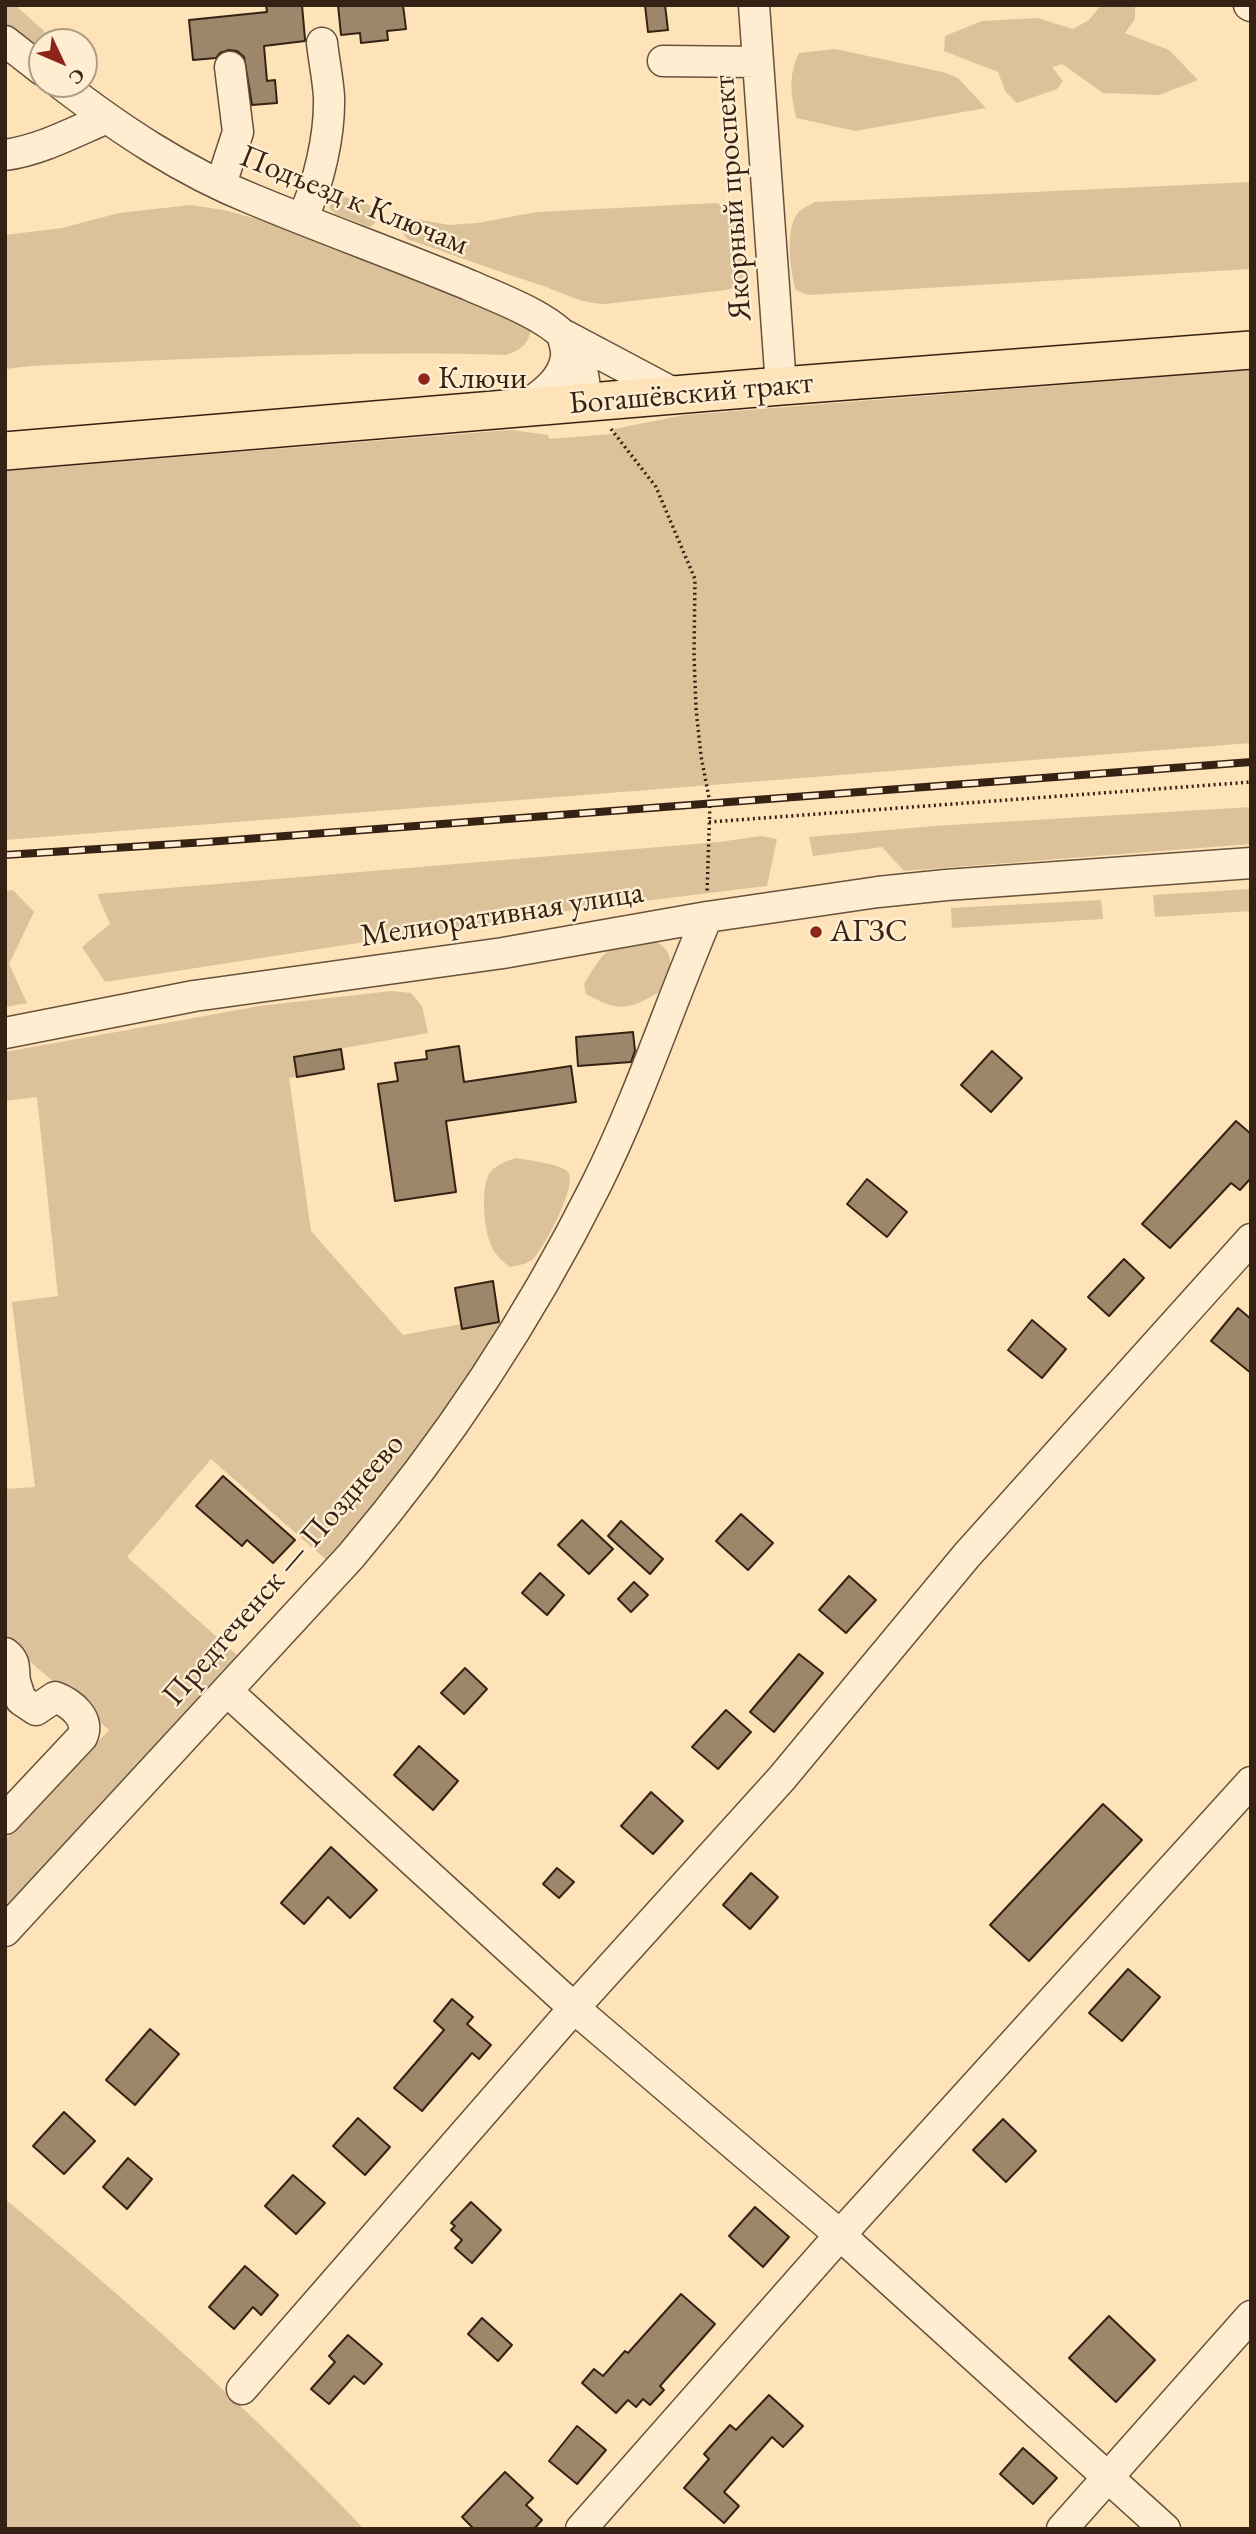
<!DOCTYPE html>
<html>
<head>
<meta charset="utf-8">
<style>
	body { margin:0 }
	#map { position:relative; width:1256px; height:2534px; overflow:hidden; background:#fde3b7; font-family:"EB Garamond",serif }
	canvas { display:block }
	.frame { position:absolute; inset:0; border:7px solid #352214; pointer-events:none }
	.north { position:absolute; left:28px; top:28px; width:70px; height:70px; box-sizing:border-box; background:#feedd0; border:2px solid #ae9c85; border-radius:50%; rotate:134deg; font-size:19px; font-weight:700; line-height:28px; text-align:center; color:#352214 }
	.north::after { content:''; display:block; margin:auto; width:24px; height:32px; background:#8f2418; clip-path:polygon(50% 0,100% 100%,50% 72%,0 100%) }
</style>
</head>
<body>
<div id="map">
<canvas width="1256" height="2534"></canvas>
<div class="frame"></div>
<div class="north">С</div>
</div>
<script>
const ctx = document.querySelector('canvas').getContext('2d');
ctx.lineJoin = 'round';
function paint(path, color) {
  ctx.fillStyle = color;
  ctx.fill(path, 'evenodd');
}
function strokePath(path, color, width, dash) {
  ctx.strokeStyle = color;
  ctx.lineWidth = width;
  ctx.lineCap = dash ? 'butt' : 'round';
  ctx.setLineDash(dash || []);
  ctx.stroke(path);
}
function write(font, color, halo, rows, align = 'center') {
  ctx.font = font + ' "EB Garamond",serif';
  ctx.lineWidth = 5;
  ctx.setLineDash([]);
  ctx.textBaseline = 'middle';
  ctx.strokeStyle = halo;
  ctx.fillStyle = color;
  for (const [text, x, y, turn = 0] of rows) {
    ctx.save();
    ctx.translate(x, y);
    ctx.rotate((+turn || 0) * Math.PI / 180);
    ctx.textAlign = isNaN(turn) ? turn : align;
    if (halo) ctx.strokeText(text, 0, 0);
    ctx.fillText(text, 0, 0);
    ctx.restore();
  }
}
const green = new Path2D(`
	M5,5H15L55,41L42,42V51L5,23Z
	M1101,5H1135V19L1125,33L1169,50L1198,80L1159,95L1103,93L1062,64L1052,67L1063,81L1057,89L1017,103L1005,91L998,72L944,51L945,36L982,21L1037,18L1073,29L1089,20Z
	M835,49L943,72L958,78L986,108L855,131L796,118C791,95 788,75 799,53Z
	M1251,182V269L808,295L796,290C790,272 784,224 800,211C804,207 810,205 815,202Z
	M345,197L364,202L376,210L377,221L370,227L337,215L329,208L333,199Z
	M716,203L738,211C745,234 751,262 740,285L727,290L605,304C577,303 563,292 537,284C494,270 451,254 407,239L401,231L406,221L417,219L449,225L477,223L537,212Z
	M190,205L224,210L261,220L525,320L531,328C529,344 521,350 506,355C347,350 189,359 31,366L5,369V235L62,228L119,213Z
	M1251,370V743L5,840V471L497,431L513,430L548,435L549,439L612,434L614,429L685,415Z
	M1251,807V844L904,871L882,847L813,856L809,837L934,826Z
	M761,836L777,839L767,886L586,908L105,982L82,947L110,924L97,894L719,842Z
	M1251,889V911L1155,917L1153,895Z
	M13,890L34,912L9,964L27,1003L5,1007V891Z
	M1101,900L1103,919L952,928L951,908Z
	M646,938C675,946 674,965 664,989C630,1010 620,1013 586,994L584,984C606,949 605,947 646,938Z
	M391,991L411,993L422,1006L428,1033L294,1057L297,1077L289,1078L311,1231L403,1335L461,1324L462,1329L500,1322L493,1345L416,1465L330,1563L211,1459L127,1557L237,1655L5,1909V1840L109,1730L5,1640V1489L35,1487L12,1302L58,1296L37,1097L5,1101V1052L260,1006Z
	M516,1158C527,1160 562,1164 568,1172C578,1185 545,1245 535,1257C528,1264 520,1265 510,1267C504,1262 498,1258 494,1251C484,1237 479,1185 491,1171C498,1164 507,1161 516,1158Z
	M5,2199C130,2303 252,2411 364,2529H5Z`);
const building = new Path2D(`
	M266,5H302L305,39V41L264,46L267,81L275,80L277,103L252,105L244,57L237,51L229,50L220,53L216,58L193,60L189,20L267,12Z
	M338,5H403L406,29L387,31L388,40L361,43L360,33L341,35Z
	M645,5H665L668,30L648,32Z
	M633,1032L635,1051L631,1062L578,1066L576,1037Z
	M459,1046L464,1082L571,1066L576,1102L446,1121L456,1192L395,1201L378,1084L398,1081L395,1063L427,1059L426,1051Z
	M341,1049L344,1069L297,1077L294,1057Z
	M992,1051L1022,1078L991,1112L961,1085Z
	M1236,1121L1251,1134V1178L1240,1190L1231,1183L1170,1248L1142,1224Z
	M867,1179L907,1212L887,1237L847,1204Z
	M1124,1259L1144,1278L1109,1316L1088,1297Z
	M493,1281L499,1322L462,1329L455,1288Z
	M1238,1308L1251,1319V1373L1211,1341Z
	M1032,1320L1066,1349L1042,1378L1008,1350Z
	M223,1476L295,1540L273,1563L247,1540L242,1546L196,1506Z
	M741,1514L773,1543L748,1570L716,1541Z
	M582,1520L613,1549L589,1574L558,1545Z
	M621,1521L663,1559L650,1574L608,1536Z
	M540,1573L564,1595L547,1615L522,1593Z
	M849,1576L876,1600L846,1633L819,1610Z
	M634,1582L648,1595L631,1612L618,1599Z
	M799,1654L823,1673L774,1732L750,1712Z
	M465,1668L487,1689L464,1714L441,1693Z
	M726,1710L751,1732L718,1769L692,1747Z
	M419,1746L458,1781L433,1810L394,1775Z
	M651,1792L683,1821L653,1854L621,1826Z
	M1103,1804L1142,1840L1029,1961L990,1925Z
	M331,1847L377,1890L350,1918L328,1897L304,1924L281,1903Z
	M557,1868L574,1882L559,1898L543,1884Z
	M751,1873L778,1897L750,1929L723,1905Z
	M1128,1969L1160,1997L1122,2041L1089,2013Z
	M452,1999L473,2017L467,2024L491,2045L479,2059L472,2053L422,2111L394,2088L444,2030L434,2021Z
	M150,2029L179,2054L135,2105L106,2080Z
	M64,2112L95,2141L64,2174L33,2146Z
	M358,2118L390,2147L365,2175L333,2146Z
	M1003,2119L1036,2151L1006,2182L973,2150Z
	M128,2158L152,2179L127,2209L103,2187Z
	M293,2175L325,2203L296,2234L265,2206Z
	M471,2202L501,2230L472,2263L455,2248L462,2240L451,2230L455,2226L451,2223Z
	M755,2207L789,2237L763,2267L729,2236Z
	M245,2266L278,2295L261,2315L253,2307L234,2329L209,2307Z
	M681,2294L715,2324L660,2386L664,2390L650,2405L643,2399L636,2407L628,2400L616,2413L582,2383L594,2369L603,2376L625,2351L628,2353Z
	M1109,2316L1155,2360L1116,2402L1069,2358Z
	M482,2318L512,2345L498,2361L468,2334Z
	M348,2335L382,2364L364,2384L354,2376L329,2404L311,2389L335,2362L329,2356Z
	M769,2395L803,2426L783,2447L772,2437L724,2492L739,2506L724,2523L684,2488L709,2459L704,2454L730,2425L736,2430Z
	M577,2426L606,2450L577,2484L549,2461Z
	M1023,2448L1057,2478L1033,2504L1000,2474Z
	M505,2472L533,2498L526,2505L542,2520L534,2529H474L462,2517Z`);
const path = new Path2D(`
	M611,429L656,487L695,579L694,656L696,709L701,756L710,803L707,893
	M709,822L1251,782`);
const minor = new Path2D(`
	M754,5L781,386
	M1249,5L1251,6
	M5,41L42,70
	M663,61L758,62
	M61,84C120,129 182,171 252,199C324,229 397,255 469,285C498,298 540,313 563,335C584,355 583,376 587,403
	M5,155C41,150 74,132 107,118
	M221,184L238,132L230,67
	M302,218C319,185 330,134 329,97C328,79 324,61 322,43
	M566,336L677,395
	M521,409C540,396 563,381 566,357C567,350 564,341 562,334
	M5,1033L194,996L503,953L707,917L878,892L946,885L1251,863
	M5,1653C17,1662 13,1669 15,1681C17,1688 19,1694 21,1700L36,1710L55,1697C71,1703 91,1719 82,1737L5,1819
	M228,1692L574,2008L840,2235L1165,2529
	M5,1931L351,1556C447,1443 530,1317 596,1185C639,1099 669,1006 707,917
	M242,2389L574,2008L782,1778L967,1555L1251,1239
	M581,2529L840,2235L1251,1782
	M1062,2529L1251,2316`);
const major = new Path2D(`
	M5,451L781,386L1251,350`);
const rail = new Path2D(`
	M5,855L207,842L1251,762`);
const markers = [
	[424,379,7,"#8f2418"],
	[816,932,7,"#8f2418"]
];
const streetNames = [
	["Якорный проспект",733,198,-94],
	["Подъезд к Ключам",354,201,22],
	["Богашёвский тракт",691,394,-5],
	["Мелиоративная улица",502,915,-9],
	["Предтеченск — Позднеево",284,1570,-49]
];
const poiNames = [
	["Ключи",438,379],
	["АГЗС",830,932]
];
paint(green, '#dbc29b');
paint(building, '#9d8669');
strokePath(building, '#352214', 2);
strokePath(minor, '#67523d', 33);
strokePath(major, '#352214', 40);
strokePath(path, '#352214', 3.5, [2, 3.5]);
strokePath(minor, '#feedd0', 30);
strokePath(major, '#fde3b7', 37);
strokePath(rail, '#352214', 8);
strokePath(rail, '#feedd0', 5, [16]);
for (const [x, y, r, color] of markers) {
  const dot = new Path2D();
  dot.arc(x, y, r, 0, 2 * Math.PI);
  ctx.fillStyle = color;
  ctx.fill(dot);
  strokePath(dot, '#feedd0', 2.5);
}
write('32px', '#352214', '#feedd0', streetNames);
write('32px', '#352214', '#feedd0', poiNames, 'left');
</script>
</body>
</html>
